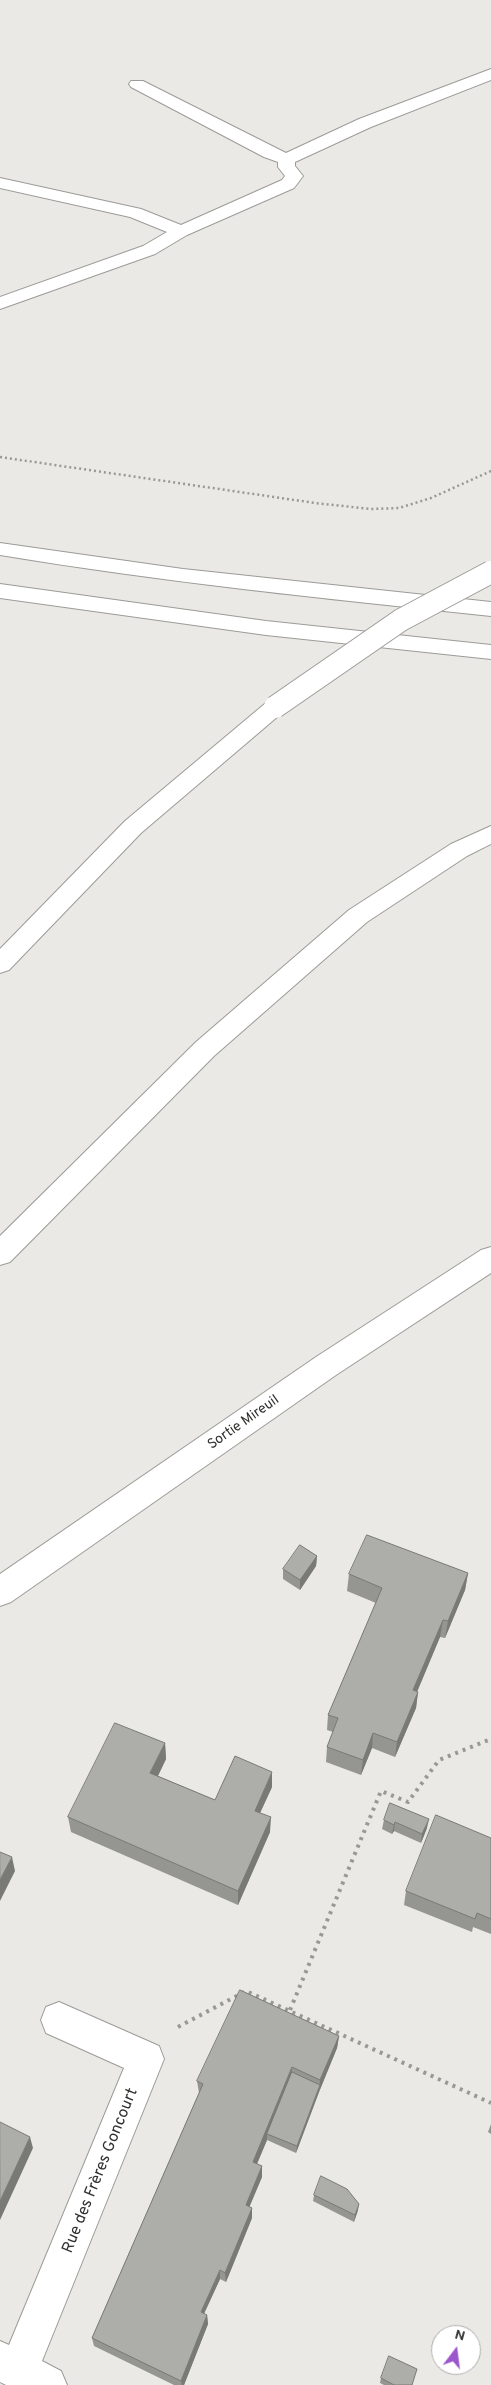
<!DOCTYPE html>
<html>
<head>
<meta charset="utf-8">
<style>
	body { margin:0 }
	#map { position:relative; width:491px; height:2385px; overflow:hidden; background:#eae9e5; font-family:Overpass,sans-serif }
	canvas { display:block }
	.north { position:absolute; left:431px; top:2325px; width:50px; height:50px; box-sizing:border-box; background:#fff; border:1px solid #adadac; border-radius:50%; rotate:15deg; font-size:14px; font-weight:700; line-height:20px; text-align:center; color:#31312f }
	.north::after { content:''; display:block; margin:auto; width:18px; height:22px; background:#9c57cc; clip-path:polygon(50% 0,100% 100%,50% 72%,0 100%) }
</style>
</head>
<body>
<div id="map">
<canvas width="491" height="2385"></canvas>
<div class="north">N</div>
</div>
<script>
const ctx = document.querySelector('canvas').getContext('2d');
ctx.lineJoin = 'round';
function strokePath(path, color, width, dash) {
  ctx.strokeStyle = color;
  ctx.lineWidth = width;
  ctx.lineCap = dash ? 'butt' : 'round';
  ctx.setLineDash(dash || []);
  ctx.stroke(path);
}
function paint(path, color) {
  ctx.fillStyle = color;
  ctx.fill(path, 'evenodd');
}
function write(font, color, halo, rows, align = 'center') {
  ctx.font = font + ' Overpass,sans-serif';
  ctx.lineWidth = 4.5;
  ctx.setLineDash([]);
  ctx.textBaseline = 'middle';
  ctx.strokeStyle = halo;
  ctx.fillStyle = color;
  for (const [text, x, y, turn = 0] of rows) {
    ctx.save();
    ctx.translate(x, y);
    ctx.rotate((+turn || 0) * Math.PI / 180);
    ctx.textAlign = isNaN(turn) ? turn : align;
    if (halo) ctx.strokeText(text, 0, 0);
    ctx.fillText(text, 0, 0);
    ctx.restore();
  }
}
const pathFar1 = new Path2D(`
	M0,457L315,503L371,509L399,508L431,498L491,471`);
const path = new Path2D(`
	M290,2010L381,1791L408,1802L439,1760L491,1739
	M178,2027L246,1991L491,2103`);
const minor = new Path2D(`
	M491,69V80L371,127L295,162V166L303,176L294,188L187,235L155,254L0,309V297L143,246L167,232L130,217L0,188V178L141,209L181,225L282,180L285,176L278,167V162L264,157L131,87L129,84L131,81H143L286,153L359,119Z
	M491,1247V1273L336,1375L11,1602L0,1606V1574L316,1357L481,1250Z
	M59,2002L159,2046L164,2059L42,2361L61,2371L67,2385H6L0,2382V2341L9,2345L124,2068L46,2033L41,2020L46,2007Z`);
const highway = new Path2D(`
	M0,543L183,569L491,602V616C327,599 163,582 0,555Z
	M0,584L266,621L491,645V659L266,635L0,598Z
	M275,700L283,702L286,707L283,712L141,833L9,970L0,973V949L125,821L267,702Z
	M491,826V844L467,856L367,922L214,1056L10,1262L0,1265V1236L196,1042L349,910L451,844Z`);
const highwayBridge = new Path2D(`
	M275,707L401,620L491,572`);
const wall = new Path2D(`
	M317,1556L316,1566L300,1590L283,1579V1569Z
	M468,1573L465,1590L445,1638L440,1637L417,1692H418L416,1708L395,1757L372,1748L361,1775L326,1762L327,1747L333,1732L327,1730L328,1715L376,1603L347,1591L349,1574Z
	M165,1743L166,1759L158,1776L215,1800L272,1787L260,1813L270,1832L238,1905L71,1832L68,1817Z
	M384,1820L427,1828L421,1843L394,1831L392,1834L382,1829Z
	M491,1838V1934L473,1927L472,1932L404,1905L406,1891Z
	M339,2036L337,2048L319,2092L296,2153L267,2140L257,2164L262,2166V2177L249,2207L252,2208V2218L226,2282L220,2279L204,2314L207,2315L208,2324L184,2385H174L94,2346L92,2338L199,2093L197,2081Z
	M491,2124V2134L488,2132Z
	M314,2195L358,2210L354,2222L313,2201Z
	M381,2378L412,2385H384L380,2383Z`);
const shadedWall = new Path2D(`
	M317,1556L316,1566L300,1590V1580Z
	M468,1573L465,1590L445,1638L448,1621Z
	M443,1620L440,1637L411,1706L413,1690Z
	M418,1692L416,1708L395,1757L397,1742Z
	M373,1733L372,1748L361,1775L363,1760Z
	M165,1743L166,1759L152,1788L150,1773Z
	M272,1772V1787L254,1826L255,1811Z
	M271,1817L270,1832L238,1905V1891Z
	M429,1819L427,1828L421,1843L422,1834Z
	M395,1822L394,1831L392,1834L394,1825Z
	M12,1857L15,1871L0,1901V1880Z
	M339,2036L337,2048L319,2092L320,2080Z
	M292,2067L291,2079L267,2134V2140L253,2173V2162Z
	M320,2085L319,2092L296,2153L297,2146Z
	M30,2137L33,2148L0,2220V2201Z
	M262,2166V2177L246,2215V2205Z
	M359,2204L358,2210L354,2222L355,2215Z
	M252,2208V2218L226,2282L225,2273Z
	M220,2270V2279L201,2320V2312Z
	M207,2315L208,2324L184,2385H182L181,2381Z`);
const building = new Path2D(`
	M367,1535L468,1573L448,1621L443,1620L413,1690L418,1692L397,1742L373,1733L363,1760L327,1747L338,1718L328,1715L382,1588L349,1574Z
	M300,1545L317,1556L300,1580L283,1569Z
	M115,1723L165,1743L150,1773L215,1800L235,1756L272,1772L255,1811L271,1817L238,1891L68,1817Z
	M390,1803L429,1819L422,1834L395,1822L394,1825L384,1820Z
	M436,1815L491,1838V1919L477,1913L475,1919L406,1891Z
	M0,1852L12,1857L0,1880Z
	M240,1990L339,2036L320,2080L292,2067L253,2162L262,2166L246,2205L252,2208L225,2273L220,2270L201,2312L207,2315L181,2381L92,2338L203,2084L197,2081Z
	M292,2072L320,2085L297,2146L267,2134Z
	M0,2122L30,2137L0,2201Z
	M321,2176L347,2189L359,2204L355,2215L314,2195Z
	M389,2356L417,2369L412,2385H394L381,2378Z`);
const streetNames = [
	["Sortie Mireuil",244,1423,-35]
];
const nearStreetnames = [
	["Rue des Frères Goncourt",101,2171,-68]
];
strokePath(minor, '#9c9b98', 2);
strokePath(highway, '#9c9b98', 2);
strokePath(pathFar1, '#999895', 2.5, [2, 3]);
strokePath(path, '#999895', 4, [3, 5]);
paint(minor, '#fff');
paint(highway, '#fff');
strokePath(highwayBridge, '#9c9b98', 24, []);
strokePath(highwayBridge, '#fff', 22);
paint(wall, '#959591');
paint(shadedWall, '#797976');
paint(building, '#adada9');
strokePath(building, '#797976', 1);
write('14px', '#31312f', '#fff', streetNames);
write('16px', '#31312f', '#fff', nearStreetnames);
</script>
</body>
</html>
